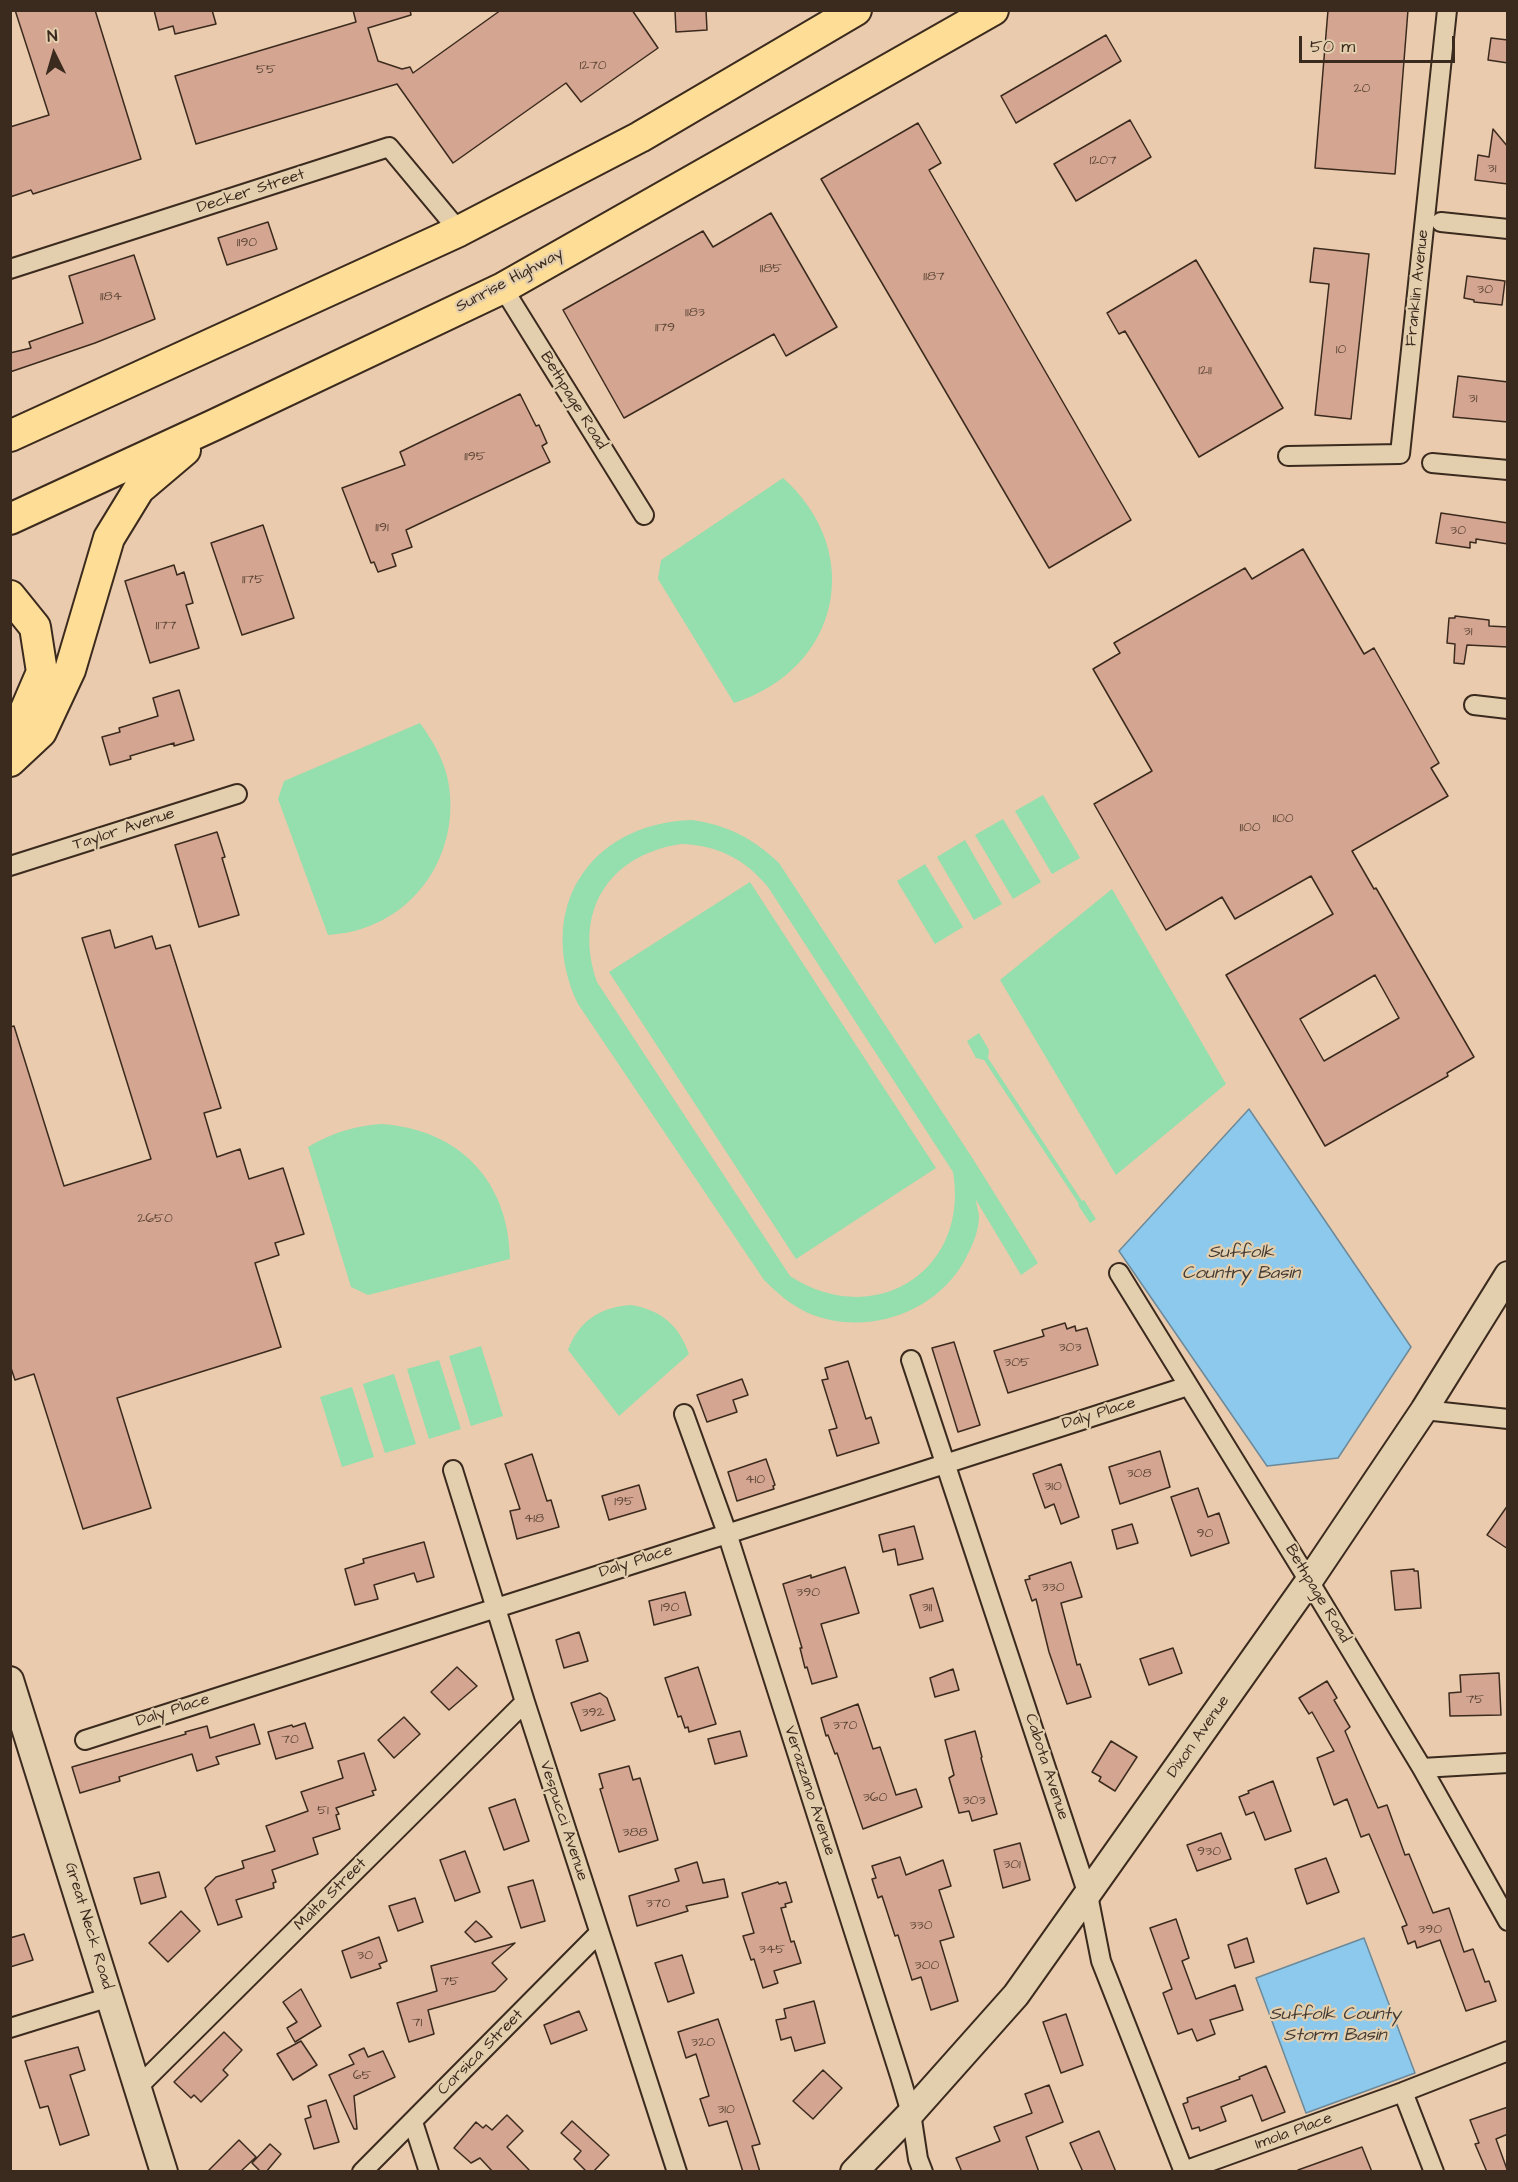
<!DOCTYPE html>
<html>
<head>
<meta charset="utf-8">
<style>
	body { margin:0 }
	#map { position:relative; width:1518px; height:2182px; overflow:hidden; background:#eacbad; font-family:"Architects Daughter",sans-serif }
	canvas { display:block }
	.frame { position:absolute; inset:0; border:12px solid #3b2a1e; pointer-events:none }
	.north { position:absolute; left:24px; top:24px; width:60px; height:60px; -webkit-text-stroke:4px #e3cead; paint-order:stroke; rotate:355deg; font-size:16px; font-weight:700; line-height:24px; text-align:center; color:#3b2a1e }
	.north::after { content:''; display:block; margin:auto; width:21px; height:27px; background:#3b2a1e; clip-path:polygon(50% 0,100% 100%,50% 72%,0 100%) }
	.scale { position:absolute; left:1299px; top:36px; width:156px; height:27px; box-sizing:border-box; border:3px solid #3b2a1e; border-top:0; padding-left:8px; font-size:18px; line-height:21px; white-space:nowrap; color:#3b2a1e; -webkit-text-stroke:4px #e3cead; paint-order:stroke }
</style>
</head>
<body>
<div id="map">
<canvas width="1518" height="2182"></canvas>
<div class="frame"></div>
<div class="north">N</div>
<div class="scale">50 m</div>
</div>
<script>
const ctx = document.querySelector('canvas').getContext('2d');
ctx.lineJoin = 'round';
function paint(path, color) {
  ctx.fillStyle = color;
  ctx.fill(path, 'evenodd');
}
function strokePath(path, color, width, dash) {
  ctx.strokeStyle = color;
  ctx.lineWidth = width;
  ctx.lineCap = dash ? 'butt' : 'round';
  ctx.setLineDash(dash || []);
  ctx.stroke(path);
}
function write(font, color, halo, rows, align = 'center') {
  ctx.font = font + ' "Architects Daughter",sans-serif';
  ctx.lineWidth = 4.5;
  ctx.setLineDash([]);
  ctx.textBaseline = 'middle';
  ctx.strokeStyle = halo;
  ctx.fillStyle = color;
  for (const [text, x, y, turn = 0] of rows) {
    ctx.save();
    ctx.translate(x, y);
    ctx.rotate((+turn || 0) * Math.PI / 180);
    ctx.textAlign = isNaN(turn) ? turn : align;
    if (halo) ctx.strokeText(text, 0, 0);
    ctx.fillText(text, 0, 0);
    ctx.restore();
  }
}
const green = new Path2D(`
	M783,478C866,552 840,669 734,703L658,579L661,560Z
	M420,723C432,740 442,756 447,776C462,840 427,907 364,928C353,932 340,934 328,935L278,799L284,781Z
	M1043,795L1080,858L1052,874L1015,811Z
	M1003,819L1041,882L1013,899L975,835Z
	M692,820C727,825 753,838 779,863L973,1159L1038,1263L1021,1275L976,1200C976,1205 979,1212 979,1217C979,1233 970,1251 962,1265C930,1316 863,1336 808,1313C791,1305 777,1293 764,1280L578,1004C534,910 589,823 692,820ZM681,844C717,845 745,859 768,887L953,1172C970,1271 874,1331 790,1276L597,982C573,912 608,855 681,844Z
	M965,840L1002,904L974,920L937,857Z
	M925,864L963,927L935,944L897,881Z
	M750,882L936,1168L796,1259L609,972Z
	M1112,889L1226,1084L1116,1175L1000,980Z
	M979,1033L989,1050L988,1058L1082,1201L1084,1200L1096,1219L1090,1223L1078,1205L1079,1204L984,1060L976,1058L967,1041Z
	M381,1124C459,1129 509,1181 510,1259L368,1295L351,1287L308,1147C332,1133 354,1126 381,1124Z
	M631,1305C661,1310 679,1325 689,1354L619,1416L568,1350C579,1321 600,1307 631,1305Z
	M481,1346L503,1416L471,1426L449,1356Z
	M439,1360L461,1429L429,1439L407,1369Z
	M394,1374L416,1444L385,1453L363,1384Z
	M352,1387L374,1457L342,1467L320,1397Z`);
const water = new Path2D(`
	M1249,1109L1411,1347L1338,1458L1267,1466L1119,1251Z
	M1364,1938L1415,2073L1306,2113L1256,1978Z`);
const building = new Path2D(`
	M15,10H95L141,159L33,194L31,190L10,197V127L49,115Z
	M154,10H212L216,24L175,34L173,26L159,30Z
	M353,10H410L411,15L368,28L378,61L402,69L410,67L413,73L501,10H632L658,48L581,102L566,83L453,163L397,84L196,144L175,76L356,22Z
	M675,10H706L707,30L676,32Z
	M1328,10H1408L1395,174L1315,168Z
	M1106,35L1121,61L1016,123L1001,96Z
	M1491,38L1508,40V63L1488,60Z
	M1130,120L1151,157L1076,201L1054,164Z
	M918,123L941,163L929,170L1131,520L1049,568L821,179Z
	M1493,129L1508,147V184L1475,180L1478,155L1489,157Z
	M771,213L837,327L786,356L774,334L624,418L563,310L703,231L713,247Z
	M268,222L277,249L227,265L218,238Z
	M1314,248L1369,254L1351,419L1315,415L1329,284L1310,282Z
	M134,255L155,319L95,343L10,372V353L31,348L29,342L83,323L69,276Z
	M1196,260L1283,408L1199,457L1125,331L1119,334L1107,313Z
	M1467,276L1505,281L1502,305L1474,302V300L1464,298Z
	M1458,376L1508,382V422L1453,417Z
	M520,394L536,426L539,425L547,443L542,446L550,462L406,530L412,547L392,554L396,566L378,572L374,562L371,563L342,488L405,465L400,452Z
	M1441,513L1508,523V544L1476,539V543L1470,542V548L1436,543Z
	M263,525L294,618L242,635L211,543Z
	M1303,549L1364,654L1374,648L1439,763L1431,768L1448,796L1352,851L1374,889L1376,888L1474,1057L1447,1073L1448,1076L1325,1146L1226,975L1333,914L1311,876L1235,919L1222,897L1166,930L1094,804L1152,771L1093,669L1120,653L1114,643L1245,568L1252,579ZM1375,975L1399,1018L1324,1061L1300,1019Z
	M174,565L177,575L184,572L193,603L186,605L199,648L150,663L125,581Z
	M1455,616L1489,620V626L1508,627V647L1467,645L1464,664L1454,663L1455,644L1447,643L1449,618H1455Z
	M179,690L194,740L174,746V743L130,756L131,759L110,765L102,737L120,732L119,728L158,716L153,698Z
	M217,832L225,857L222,858L239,915L199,927L175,845Z
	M110,930L115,948L152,936L156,949L170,945L221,1108L204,1113L217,1157L240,1149L249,1179L283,1168L304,1234L275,1243L279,1255L255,1263L281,1347L117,1398L151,1508L83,1529L34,1374L15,1380L10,1365V1027L14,1026L64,1186L151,1159L82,938Z
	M1065,1323L1067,1329L1075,1326L1076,1331L1087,1328L1098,1365L1008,1393L994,1351L1044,1336L1042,1330Z
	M954,1342L980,1425L958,1432L932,1348Z
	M848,1361L866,1419L871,1417L879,1443L837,1456L829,1430L837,1428L822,1380L828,1379L825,1368Z
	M742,1379L748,1395L733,1400L737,1412L707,1422L697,1395Z
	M1160,1451L1170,1487L1120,1504L1109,1467Z
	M532,1454L547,1501L551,1500L559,1527L517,1539L510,1511L520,1509L505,1464Z
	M766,1459L775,1485L773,1486L774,1489L737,1501L728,1472Z
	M1061,1464L1079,1517L1061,1524L1054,1504L1045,1508L1033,1474Z
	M639,1485L646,1509L609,1520L602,1496Z
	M1198,1488L1208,1517L1219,1513L1229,1543L1191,1556L1171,1497Z
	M1508,1505V1549L1487,1535Z
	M1132,1524L1138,1543L1117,1549L1112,1530Z
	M914,1526L923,1559L898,1565L895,1549L883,1552L879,1535Z
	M424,1542L434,1577L417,1582L414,1573L374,1585L378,1599L355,1605L345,1569L364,1563L363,1559Z
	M1071,1562L1082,1597L1061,1603L1077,1665L1080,1664L1091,1697L1067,1704L1049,1652L1036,1599L1032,1601L1025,1580L1030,1579L1029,1576Z
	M845,1567L859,1613L821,1624L837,1677L812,1684L807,1667L805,1668L800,1648H802L783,1584L811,1575V1578Z
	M1414,1569V1571H1418L1421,1608L1395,1610L1391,1571Z
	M933,1588L943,1621L920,1628L910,1595Z
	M685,1592L691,1615L654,1625L649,1601Z
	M579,1632L588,1661L564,1668L556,1640Z
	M1173,1648L1182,1673L1149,1685L1140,1659Z
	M457,1667L477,1686L449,1710L431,1692Z
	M698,1667L716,1724L689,1732L688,1727L685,1728L681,1716L678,1717L665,1678Z
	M953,1669L959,1690L935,1697L930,1678Z
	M1499,1673L1501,1715L1450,1716L1449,1693L1461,1692L1460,1675Z
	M1327,1681L1337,1698L1334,1700L1350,1727L1345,1731L1378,1808L1387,1805L1405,1855L1409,1854L1433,1913L1449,1908L1464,1952L1473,1949L1485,1982L1489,1981L1496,2001L1466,2011L1440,1940L1417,1948L1415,1941L1408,1944L1402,1927L1407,1925L1369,1834L1361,1837L1347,1799L1334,1805L1317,1758L1334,1751L1312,1712L1309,1714L1299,1698Z
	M600,1693L607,1698L615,1720L581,1731L571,1703Z
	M858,1704L873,1749L880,1747L896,1795L916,1789L922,1807L863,1829L837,1753L835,1754L828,1735L826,1736L821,1718Z
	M404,1717L420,1734L394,1758L378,1740Z
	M305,1723L313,1748L276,1759L268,1732L292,1725L293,1727Z
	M254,1724L260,1744L216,1757L219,1764L197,1771L192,1754L119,1777L120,1781L80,1793L72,1767L186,1734L185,1732L207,1726L210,1738Z
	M740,1731L747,1756L715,1764L708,1739Z
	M975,1731L982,1757L981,1758L997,1814L972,1821L969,1811L959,1813L949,1778L954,1775L945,1740Z
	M1111,1741L1137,1757L1115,1791L1099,1781L1101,1777L1092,1772Z
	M364,1753L376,1790L372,1791L374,1795L336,1808L339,1814L336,1815L340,1829L313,1838L318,1854L272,1870L276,1882L273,1883L274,1888L236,1900L242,1917L218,1925L205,1888L216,1877L244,1868L242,1861L275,1851L266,1826L308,1811L301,1792L343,1778L338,1761Z
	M629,1766L633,1780L640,1778L658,1840L619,1852L600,1789L603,1788L599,1774Z
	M1273,1781L1291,1831L1265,1840L1254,1812L1246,1815L1239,1797L1249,1793L1248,1791Z
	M515,1799L529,1841L504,1850L489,1808Z
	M1221,1833L1231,1859L1197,1871L1187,1845Z
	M1020,1843L1030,1880L1003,1888L994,1850Z
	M465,1851L480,1892L455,1901L440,1860Z
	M900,1857L906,1875L943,1860L951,1886L939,1890L954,1937L940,1941L958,2001L931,2010L921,1977L912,1980L898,1935L895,1936L882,1896L878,1898L872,1879L876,1878L872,1866Z
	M1326,1858L1339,1892L1307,1904L1295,1869Z
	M697,1862L703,1883L724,1879L728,1897L686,1906L688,1911L637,1926L629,1896L679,1881L675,1869Z
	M159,1872L166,1897L141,1904L134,1878Z
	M533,1880L545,1921L521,1928L508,1887Z
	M778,1882L779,1884L786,1882L792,1902L785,1904L786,1907L781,1908L791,1942L794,1941L801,1963L774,1971L778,1983L763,1988L754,1959L751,1960L743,1936L754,1933L742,1893Z
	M415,1898L423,1922L398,1931L389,1906Z
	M181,1911L200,1931L168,1962L149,1943Z
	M1176,1919L1189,1958L1182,1961L1196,1999L1235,1985L1243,2010L1210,2020L1215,2034L1197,2041L1192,2029L1178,2034L1163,1993L1172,1989L1150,1928Z
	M476,1921L483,1927L492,1937L475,1942L465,1932Z
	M24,1934L33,1960L10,1967V1938Z
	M379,1937L387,1961L379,1964L381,1968L351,1978L342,1951Z
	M1247,1938L1254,1962L1235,1968L1228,1945Z
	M515,1943L492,1963L507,1979L495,1991L428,2010L434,2034L409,2042L397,2003L437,1991L431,1966Z
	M682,1955L694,1993L668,2002L655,1963Z
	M301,1989L321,2026L295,2042L287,2028L297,2022L283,2002Z
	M814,2001L825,2043L795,2051L791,2037L781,2040L776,2020L786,2018L784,2009Z
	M579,2011L587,2030L551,2044L544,2025Z
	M1066,2014L1083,2065L1061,2073L1043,2022Z
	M718,2019L760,2144L752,2146L760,2172H743L727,2121L709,2126L700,2099L709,2096L696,2054L686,2058L678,2032Z
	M224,2032L242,2050L223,2070L228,2075L201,2102L194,2095L191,2098L174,2082Z
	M301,2041L317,2065L293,2080L277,2054Z
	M78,2047L85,2070L70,2075L89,2135L60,2145L48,2106L40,2108L25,2061Z
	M364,2048L368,2057L383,2051L395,2077L354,2096L357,2129H354L329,2075L354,2064L349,2055Z
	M1266,2066L1285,2112L1262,2121L1252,2095L1221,2107L1226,2121L1200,2131L1199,2127L1192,2129L1183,2104L1188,2102L1187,2098L1240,2079L1239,2077Z
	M823,2070L842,2088L813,2119L793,2101Z
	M1049,2085L1063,2122L1026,2137L1039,2172H962L956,2158L1000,2141L994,2127L1032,2113L1025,2094Z
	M326,2100L339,2142L314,2149L305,2119L311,2117L308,2106Z
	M1508,2107V2134L1496,2139L1508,2172H1487L1475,2144L1479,2143L1470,2120Z
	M507,2115L523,2131L507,2147L531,2172H493L480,2158L471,2163L454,2148L476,2122L483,2128L486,2125L492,2130Z
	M572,2121L609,2155L593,2172H587L574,2159L581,2151L561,2133Z
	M1099,2131L1116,2172H1083L1070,2143Z
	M239,2140L256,2157L240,2172H207Z
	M270,2144L281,2154L266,2172H261L252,2163Z
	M1362,2147L1372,2172H1298V2170Z`);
const minor = new Path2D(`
	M1441,222L1508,229
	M10,269L389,147L459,231
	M503,288L644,515
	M1288,456L1400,454L1447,10
	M1432,463L1508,470
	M1474,705L1508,709
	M10,866L237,794
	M1119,1273L1309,1581L1422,1768L1508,1921
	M911,1360L1088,1895L1101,1961L1184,2172
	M1424,1410L1508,1419
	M684,1414L727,1533L900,2076L911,2113L918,2159L923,2172
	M453,1470L525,1702L677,2172
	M85,1740L1188,1386
	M1422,1768L1508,1763
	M10,2028L110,1997
	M138,2087L525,1702
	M1403,2092L1434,2172
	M413,2122L429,2172
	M1184,2171L1403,2092L1508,2051
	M362,2172L599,1933`);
const secondary = new Path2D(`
	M10,1680L164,2172
	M854,2172L911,2113L1016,1995L1309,1581L1424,1410L1508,1275`);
const trunk = new Path2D(`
	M10,436L459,231L640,137L856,10
	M10,519L214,425L503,288L993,10
	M10,596L35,627L42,672L23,716L10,728
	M10,761L41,732L70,670L109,538L139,489L185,450`);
const numberNames = [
	["1270",593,66],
	["55",266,70],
	["20",1362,89],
	["1207",1103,161],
	["31",1492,169],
	["1190",247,243],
	["1185",771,269],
	["1187",934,277],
	["30",1485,290],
	["1184",111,297],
	["1183",695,313],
	["1179",665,328],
	["10",1341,350],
	["1211",1205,371],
	["31",1473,399],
	["1195",475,457],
	["1191",382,528],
	["30",1458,531],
	["1175",253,580],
	["1177",166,626],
	["31",1468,632],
	["1100",1283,819],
	["1100",1250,828],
	["2650",155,1219],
	["303",1070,1348],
	["305",1017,1363],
	["308",1139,1474],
	["410",755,1480],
	["310",1053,1487],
	["195",624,1502],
	["418",534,1519],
	["90",1205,1534],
	["330",1053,1588],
	["390",808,1593],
	["190",670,1608],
	["311",927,1608],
	["75",1475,1700],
	["392",593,1713],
	["370",845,1726],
	["70",290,1740],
	["360",875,1798],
	["303",974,1801],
	["51",323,1811],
	["388",635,1833],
	["930",1209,1852],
	["301",1012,1865],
	["370",658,1904],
	["330",921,1926],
	["390",1430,1930],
	["345",772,1950],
	["30",365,1956],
	["300",927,1966],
	["75",450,1982],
	["71",417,2023],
	["320",703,2043],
	["65",362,2076],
	["310",726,2110]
];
const streetNames = [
	["Decker Street",251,192,-18],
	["Sunrise Highway",510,281,-28],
	["Franklin Avenue",1418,288,-84],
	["Bethpage Road",573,401,58],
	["Taylor Avenue",124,830,-18],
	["Daly Place",1099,1414,-17],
	["Daly Place",636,1562,-18],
	["Bethpage Road",1317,1594,59],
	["Daly Place",173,1711,-18],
	["Dixon Avenue",1199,1737,-55],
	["Cabota Avenue",1046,1767,72],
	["Verazzano Avenue",809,1791,72],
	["Vespucci Avenue",563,1821,72],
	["Malta Street",331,1895,-45],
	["Great Neck Road",88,1926,73],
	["Corsica Street",481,2053,-45],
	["Imola Place",1294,2132,-20]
];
const waterNames = [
	["Suffolk",1241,1253],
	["Country Basin",1241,1274],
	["Suffolk County",1335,2015],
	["Storm Basin",1335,2036]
];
paint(green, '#95dead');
paint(water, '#8cc9ec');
strokePath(water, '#6c899a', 1.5);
paint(building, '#d4a590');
strokePath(building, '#3b2a1e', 1.5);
strokePath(minor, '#3b2a1e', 22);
strokePath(secondary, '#3b2a1e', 30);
strokePath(trunk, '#3b2a1e', 34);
strokePath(minor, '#e3cead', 18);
strokePath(secondary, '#e3cead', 26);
strokePath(trunk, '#fedd96', 30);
write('14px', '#61493a', null, numberNames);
write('16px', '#3b2a1e', '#e3cead', streetNames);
write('italic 18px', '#433a33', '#e3cead', waterNames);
</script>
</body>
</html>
